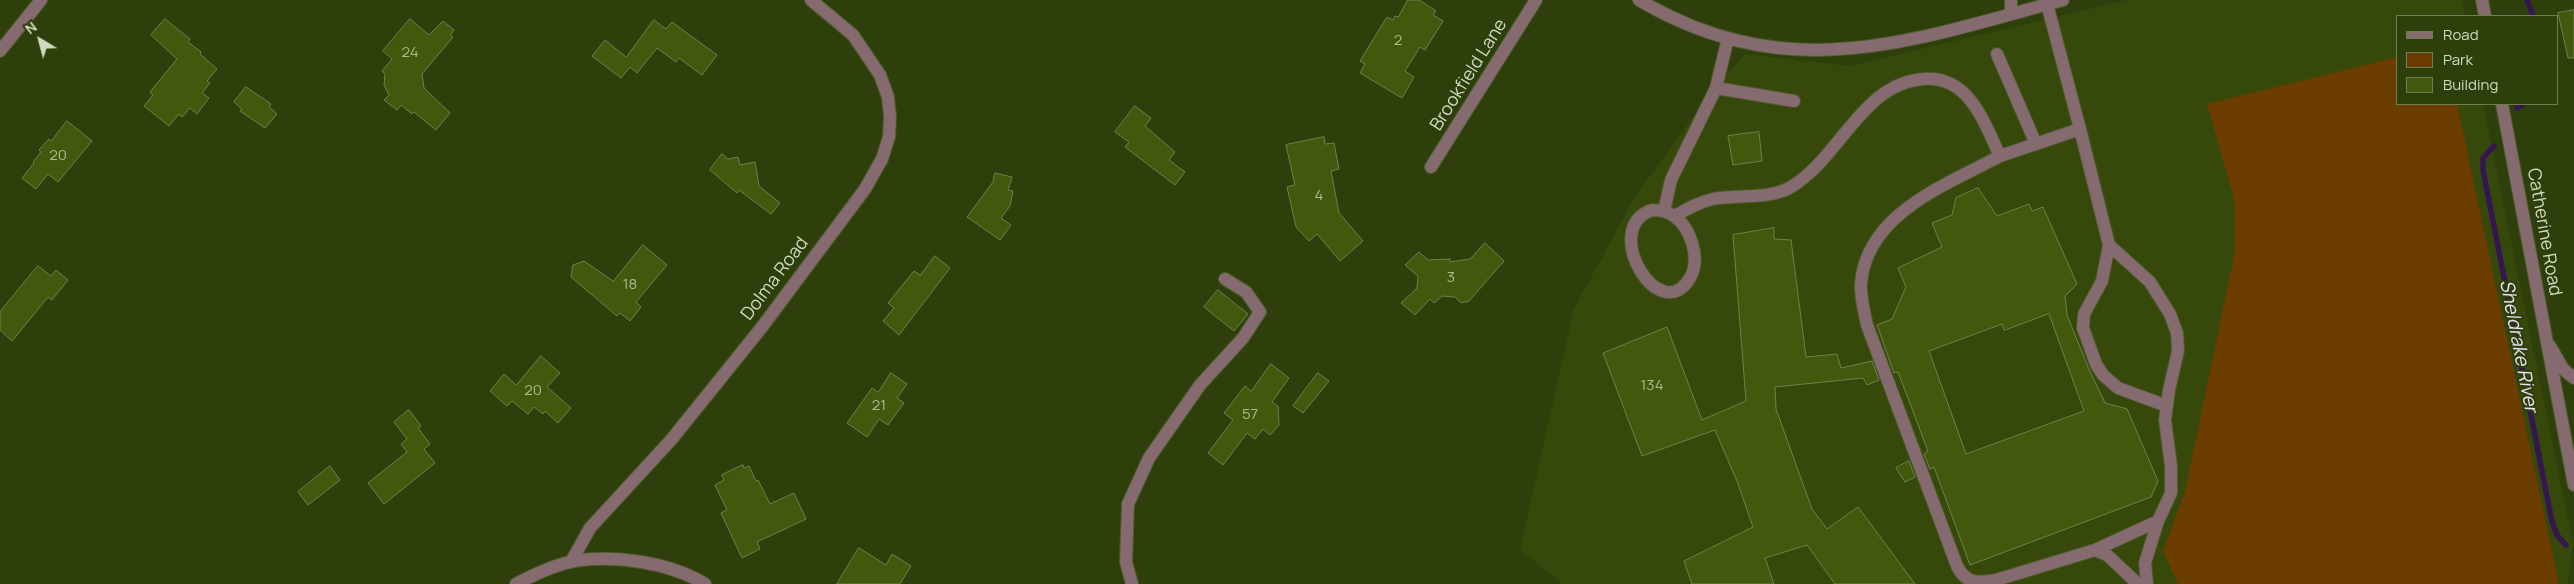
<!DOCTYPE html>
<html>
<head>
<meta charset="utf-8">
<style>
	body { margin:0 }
	#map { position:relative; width:2574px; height:584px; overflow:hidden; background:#2f3f0b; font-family:Manrope,sans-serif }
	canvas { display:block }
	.legend { position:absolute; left:2396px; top:15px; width:162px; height:90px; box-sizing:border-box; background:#2f3f0b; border:1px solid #6f7d53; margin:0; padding:6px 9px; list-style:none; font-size:15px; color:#cfdabf }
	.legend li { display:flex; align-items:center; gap:10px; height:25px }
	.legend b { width:25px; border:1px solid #6f7d53 }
	.north { position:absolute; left:15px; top:15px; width:50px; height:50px; -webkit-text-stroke:4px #2f3f0b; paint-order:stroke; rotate:323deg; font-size:14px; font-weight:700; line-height:20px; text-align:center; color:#cfdabf }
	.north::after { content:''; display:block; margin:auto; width:18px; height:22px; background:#cfdabf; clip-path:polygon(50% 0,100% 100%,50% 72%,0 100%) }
</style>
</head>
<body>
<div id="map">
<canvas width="2574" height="584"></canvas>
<ul class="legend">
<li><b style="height:6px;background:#856a6f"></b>Road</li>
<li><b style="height:14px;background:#6b3d00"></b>Park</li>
<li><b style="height:14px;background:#42580d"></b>Building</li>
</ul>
<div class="north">N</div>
</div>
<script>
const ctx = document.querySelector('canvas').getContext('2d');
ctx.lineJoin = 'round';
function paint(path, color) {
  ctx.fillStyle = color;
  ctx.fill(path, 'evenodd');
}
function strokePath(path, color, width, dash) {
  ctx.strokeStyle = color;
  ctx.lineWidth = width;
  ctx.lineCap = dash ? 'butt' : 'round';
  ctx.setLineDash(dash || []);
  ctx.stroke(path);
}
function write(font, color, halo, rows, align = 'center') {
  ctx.font = font + ' Manrope,sans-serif';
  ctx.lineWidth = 4;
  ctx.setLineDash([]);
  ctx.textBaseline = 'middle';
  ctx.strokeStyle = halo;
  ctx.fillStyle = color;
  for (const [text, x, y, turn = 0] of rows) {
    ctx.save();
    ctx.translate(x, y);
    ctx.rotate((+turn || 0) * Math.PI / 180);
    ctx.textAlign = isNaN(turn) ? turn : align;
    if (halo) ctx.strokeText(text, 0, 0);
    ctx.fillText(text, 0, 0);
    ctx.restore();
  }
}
const built = new Path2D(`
	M2127,0H2462L2465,16H2398V104H2483L2573,544L2568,584H1562L1520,549L1574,309L1634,198L1715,87L1745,54L1850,66Z`);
const green = new Path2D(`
	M2398,57V104H2457L2559,584H2178L2163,551L2185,492L2234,256V199L2207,104Z`);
const stream = new Path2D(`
	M2527,0L2533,16
	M2517,108L2523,104
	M2494,146L2483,158V170L2552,522L2557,535L2566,545`);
const building = new Path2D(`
	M1408,0H1419L1436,11L1433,15L1443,21L1425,50L1420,47L1405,71L1414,77L1402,98L1360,73L1365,64L1360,61L1387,17L1393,20L1395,16L1398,17Z
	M2574,10V58H2568L2558,13Z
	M165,19L190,39L188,42L201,52L200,54L217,69L207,81L210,83L202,93L209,98L197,114L190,108L182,117L179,114L169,126L144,106L153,95L150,92L177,59L151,35Z
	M410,19L429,35L443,21L454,30L450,35L453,37L422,74L424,88L450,113L436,130L414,112L412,114L401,105L397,110L384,100L389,95L384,85L385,74L382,71L392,59L383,51Z
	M654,20L666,29L672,22L717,55L702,75L679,58L676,62L657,48L637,73L630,67L621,78L592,56L605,40L626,57Z
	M246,87L271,104L269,107L277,114L265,128L240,111L242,109L234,102Z
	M1135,106L1151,118L1145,126L1175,152L1169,160L1185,172L1175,185L1125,147L1129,142L1115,132Z
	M67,121L92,141L58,182L48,174L36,189L22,178L34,163L33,162L41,152L39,150L49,139L51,141Z
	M1759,132L1762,161L1733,165L1728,136Z
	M1324,137L1325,144L1334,143L1339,169L1331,171L1339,213L1363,241L1340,261L1317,234L1309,241L1296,227L1287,187L1295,185L1286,145Z
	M722,154L728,159L738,157L740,165L755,162L759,186L780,203L771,214L739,190L737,193L710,170Z
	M995,173L1012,177L1008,190L1013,191L1010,206L1001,218L1011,225L1000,240L967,217L993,182Z
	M1978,188L1997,216L2029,204L2032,211L2043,207L2077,284L2065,296L2067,315L2088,367L2105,403L2127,409L2158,481L2151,497L1970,565L1934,467L1930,469L1924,454L1928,451L1898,372L1894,373L1877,325L1892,319L1906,287L1898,268L1942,247L1932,223L1952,215L1956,198ZM2049,314L2084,411L1966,454L1929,351L2002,324L2004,330Z
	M1774,228V239L1791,240L1806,357L1837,354L1841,368L1872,361L1879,380L1867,385L1863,378L1775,387L1776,409L1812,509L1827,529L1858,507L1915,584H1835L1807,545L1765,558L1774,584H1692L1684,561L1753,527L1737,481L1715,430L1642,456L1603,353L1667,327L1702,420L1746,401L1733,235Z
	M1485,243L1504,261L1469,301L1461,303L1455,297L1442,296L1434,303L1430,299L1415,315L1401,303L1417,288L1418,276L1405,265L1419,252L1428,260L1450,259V262L1470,259Z
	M643,245L667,265L636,302L641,307L630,321L620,313L617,316L571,277L573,265L584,261L613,281Z
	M935,256L950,268L899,335L883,321L894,308L888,303L914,271L920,275Z
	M38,266L51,276L56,270L68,280L52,300L48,297L12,341L0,330V312Z
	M1218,290L1248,314L1234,331L1204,307Z
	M541,356L560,373L547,387L571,408L558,423L545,411L543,414L534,407L528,414L512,401L507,406L490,391L504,374L516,385Z
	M1271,364L1289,378L1272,402L1278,406L1279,425L1270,435L1263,429L1255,439L1247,433L1223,465L1208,453L1233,420L1224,413L1245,386L1251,391Z
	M891,373L907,384L897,398L904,403L888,425L879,419L867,437L847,423L872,388L878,392Z
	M1318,373L1329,381L1303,413L1293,406Z
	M409,410L421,426L418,428L430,444L424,449L435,463L384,504L368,483L407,452L401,444L407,439L394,422Z
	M1909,461L1915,477L1905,482L1896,468Z
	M743,465L744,468L749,466L756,481L758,480L770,504L794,493L806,519L757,542L760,549L742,558L721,513L727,510L715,485L724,480L722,475Z
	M330,466L340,480L308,505L298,492Z
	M859,548L886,565L892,554L911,566L900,584H837Z`);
const minor = new Path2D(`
	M1639,0C1789,88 1910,41 2063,0
	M2011,0V13
	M2482,0L2485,16
	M0,51L41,0
	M1997,54L2036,144
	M1716,88L1794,101
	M2502,104L2574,485
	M2080,129L2109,245L2150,282L2170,314L2177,333L2178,351L2169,390L2165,420L2171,466V493L2158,521L2145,563L2147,584
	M2000,156C1948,184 1867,213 1861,283C1860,296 1864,311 1867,325L1957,566C1966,584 1977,583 1996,580L2095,550L2158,521
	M1431,167L1536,0
	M1652,210C1660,210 1667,211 1674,216C1691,228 1701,259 1690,278C1660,329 1599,228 1652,210Z
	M1664,211L1671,180L1716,88L1728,38
	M1675,216C1687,209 1699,202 1713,199C1738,194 1769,200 1791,187C1840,158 1862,83 1924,79C1970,76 1984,123 2000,156L2080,129L2047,4
	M2109,245L2102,281L2084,314L2083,328L2096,364L2103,375L2118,388L2167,406
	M2550,346L2563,369L2574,378
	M2095,550L2107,555L2138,584
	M571,562L590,528L671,440L762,327L865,189L882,159L889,137L890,117L888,97L880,75L853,35L811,0
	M516,584C533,575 554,565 574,561C615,555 669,562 705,584
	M1132,584L1126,562L1128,504L1149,458L1200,385L1243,338L1260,312L1246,292L1225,279`);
const numberNames = [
	["2",1398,41],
	["24",410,53],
	["20",58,156],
	["4",1319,196],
	["3",1451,278],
	["18",630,285],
	["134",1652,386],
	["20",533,391],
	["21",879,406],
	["57",1250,415]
];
const streetNames = [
	["Brookfield Lane",1469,75,-58],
	["Catherine Road",2544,232,80],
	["Dolma Road",775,279,-53]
];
const waterNames = [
	["Sheldrake River",2518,346,79]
];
paint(built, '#36480a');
paint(green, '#6b3d00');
strokePath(stream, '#35174f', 5.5);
paint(building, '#42580d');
strokePath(building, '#6e814e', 1);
strokePath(minor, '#4c5b2b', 14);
strokePath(minor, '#856a6f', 12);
write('15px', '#acba92', null, numberNames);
write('18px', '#cfdabf', '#2f3f0b', streetNames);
write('italic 19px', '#e8e0f2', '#2f3f0b', waterNames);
</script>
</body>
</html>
